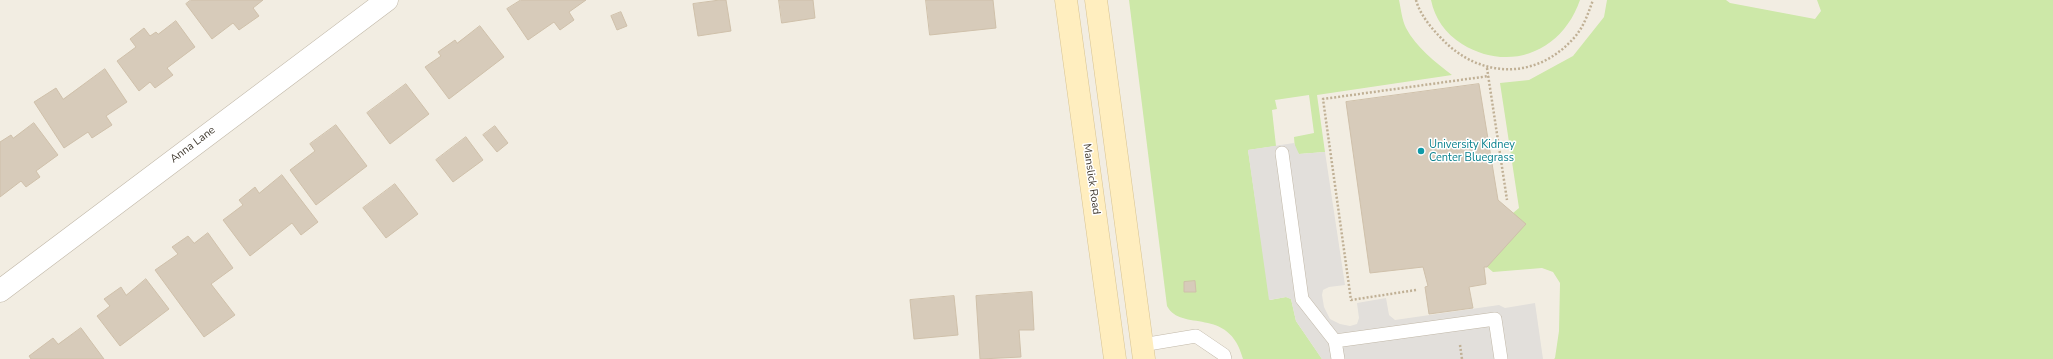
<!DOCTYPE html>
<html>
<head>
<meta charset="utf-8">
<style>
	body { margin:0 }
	canvas { display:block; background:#f2ede2 }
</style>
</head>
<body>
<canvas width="2053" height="359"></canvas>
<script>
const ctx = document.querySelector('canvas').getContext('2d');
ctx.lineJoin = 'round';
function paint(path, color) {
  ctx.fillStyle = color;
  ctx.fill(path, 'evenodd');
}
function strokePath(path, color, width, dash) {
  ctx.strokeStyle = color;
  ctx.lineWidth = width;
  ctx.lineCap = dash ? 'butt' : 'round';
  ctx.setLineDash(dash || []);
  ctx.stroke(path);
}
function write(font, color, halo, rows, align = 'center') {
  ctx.font = font + ' "Nunito Sans",sans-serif';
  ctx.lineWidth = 3;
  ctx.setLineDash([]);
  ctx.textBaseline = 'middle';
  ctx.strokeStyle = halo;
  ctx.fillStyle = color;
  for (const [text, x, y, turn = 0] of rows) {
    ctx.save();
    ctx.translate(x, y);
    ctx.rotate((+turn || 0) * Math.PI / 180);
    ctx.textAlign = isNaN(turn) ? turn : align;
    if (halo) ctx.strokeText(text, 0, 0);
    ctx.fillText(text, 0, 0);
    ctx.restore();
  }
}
const green = new Path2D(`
	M1129,0H1399C1401,9 1402,20 1406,28C1416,47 1435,62 1452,75L1317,95L1325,152L1299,154L1295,150L1294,137L1314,133L1309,95L1275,100L1277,109L1272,110L1276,146L1248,150L1270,300L1286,297L1291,299L1296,321L1322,359H1243C1229,305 1181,333 1167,306Z
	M1431,0H1580C1562,52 1509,73 1462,44C1445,33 1435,19 1431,0Z
	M1607,0H1726L1730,3L1815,19L1821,11L1817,0H2053V359H1554L1555,358L1559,331L1560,283L1553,272L1542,268L1493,272L1487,267L1513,213L1519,208L1500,83L1529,80L1573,56L1604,17Z`);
const parking = new Path2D(`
	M1294,143L1299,154L1325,152L1345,285L1329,287L1323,290L1322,295L1324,307L1330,319L1340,324L1350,326L1357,324L1359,318L1357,303L1386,298L1389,315L1395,320L1499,305L1505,308L1535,303L1543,359H1322L1296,321L1291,299L1286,297L1269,300L1248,150Z`);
const building = new Path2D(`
	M191,0H263L253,8L259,16L239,30L233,23L212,39L186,4Z
	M521,0H586L569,12L574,20L560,30L554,22L528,40L507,9Z
	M720,0H726L731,31L698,36L693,4Z
	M779,0H813L815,18L782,23Z
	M926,0H993L996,28L930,35Z
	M621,12L627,26L617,30L611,16Z
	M176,21L195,47L167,68L173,75L155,88L150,82L139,91L117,61L136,47L130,39L144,28L150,36L156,32L158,34Z
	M480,26L504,57L449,99L425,67L441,56L438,52L455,40L457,43Z
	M105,69L127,102L106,116L112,125L92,138L88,132L64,148L34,102L56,88L63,99Z
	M406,84L429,114L390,144L367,113Z
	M1479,84L1498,200L1526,224L1487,267H1484L1486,284L1469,287L1473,308L1429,314L1425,287L1428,286L1423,267L1370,273L1346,102Z
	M34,123L58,155L36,171L40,177L26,187L21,181L0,197V142L11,135L13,138Z
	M336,125L367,166L316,205L290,170L315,151L310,144Z
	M495,126L508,143L497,152L483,135Z
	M466,137L483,160L453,182L436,160Z
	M282,175L318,222L301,235L292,223L250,256L223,220L243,205L239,200L255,187L259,193Z
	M395,184L418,214L386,238L363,208Z
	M208,233L233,268L211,284L235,315L204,337L155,270L178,254L172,247L188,236L194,243Z
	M146,279L169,309L120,346L97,316L110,306L104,299L121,287L126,295Z
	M1195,281L1196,292H1184V282Z
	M1032,292L1034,330H1019L1021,357L980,359L976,296Z
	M954,296L958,335L914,339L910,300Z
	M81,328L104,359H31L29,356L53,338L58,344Z`);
const path = new Path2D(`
	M1416,0C1420,15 1432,29 1443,40C1480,78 1535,80 1572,40C1583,29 1588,14 1593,0
	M1487,68L1507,200
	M1416,290L1351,300L1323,99L1489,76
	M1460,345L1462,359`);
const service = new Path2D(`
	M1282,153L1302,299L1335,341
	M1142,345L1196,336L1224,355L1225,359
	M1338,359L1335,341L1495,319L1501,359`);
const minor = new Path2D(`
	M0,291L387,0`);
const secondary = new Path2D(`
	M1066,0L1115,359
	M1096,0L1144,359`);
const markers = [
	[1421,151,4,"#0f9aa8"]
];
const streetNames = [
	["Anna Lane",193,145,-37],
	["Manslick Road",1091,179,82]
];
const cultureNames = [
	["University Kidney",1429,145],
	["Center Bluegrass",1429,158]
];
paint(green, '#cde8a8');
paint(parking, '#e2dfdb');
paint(building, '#d7cbba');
strokePath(building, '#cfc0aa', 1);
strokePath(service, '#c0b7a7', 14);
strokePath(minor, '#c0b7a7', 23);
strokePath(secondary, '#d7c392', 23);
strokePath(path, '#c0b095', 2.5, [2, 2]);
strokePath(service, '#fff', 13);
strokePath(minor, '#fff', 22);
strokePath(secondary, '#ffeebf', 22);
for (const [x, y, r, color] of markers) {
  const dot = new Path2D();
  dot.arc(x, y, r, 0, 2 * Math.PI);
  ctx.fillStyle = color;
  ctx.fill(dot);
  strokePath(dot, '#fff', 1.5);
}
write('11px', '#433c32', '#fff', streetNames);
write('11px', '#0d838f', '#fff', cultureNames, 'left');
</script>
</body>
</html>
